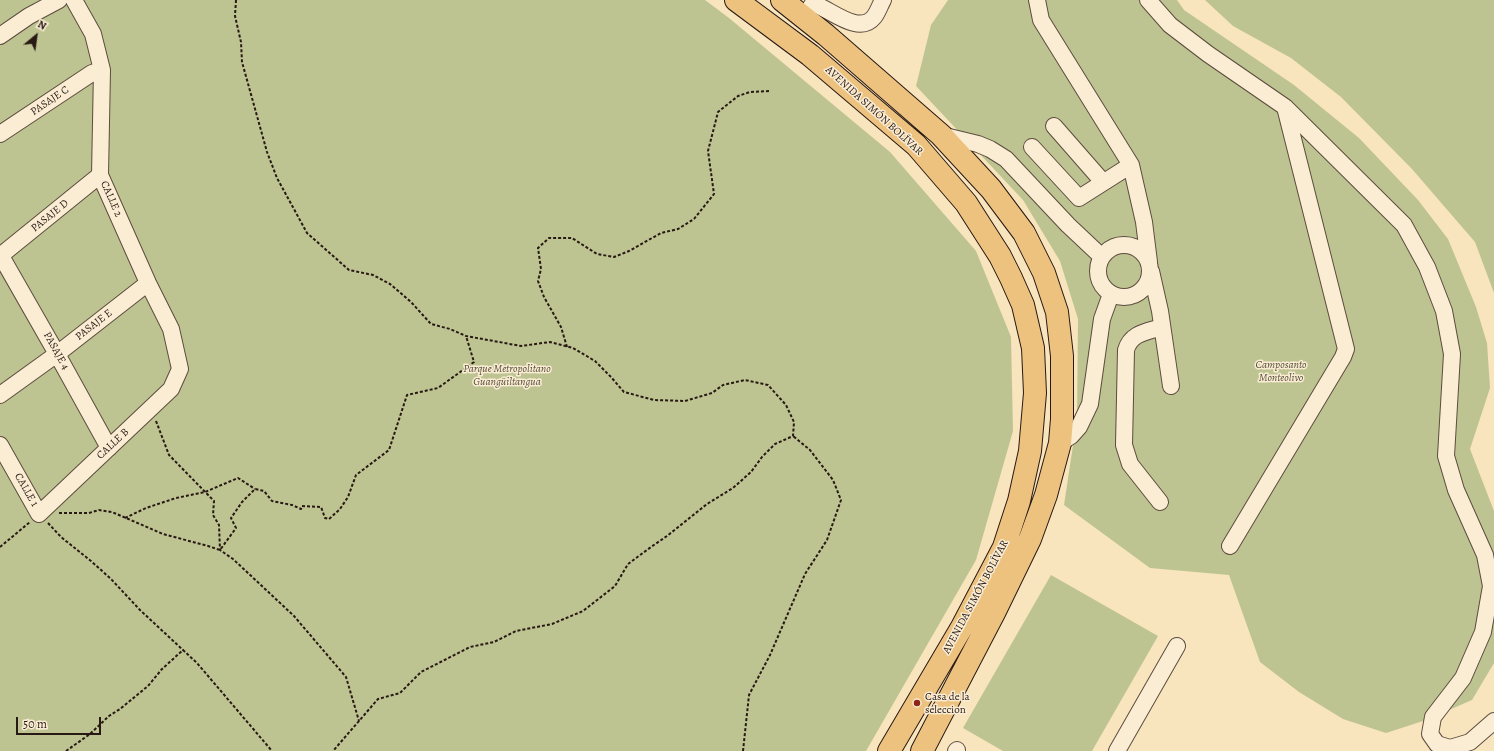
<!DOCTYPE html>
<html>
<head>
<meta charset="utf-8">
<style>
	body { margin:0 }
	#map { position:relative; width:1494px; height:751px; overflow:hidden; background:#f8e4bd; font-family:Alegreya,serif }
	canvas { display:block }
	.north { position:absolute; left:16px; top:16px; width:40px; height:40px; -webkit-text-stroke:3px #faedd4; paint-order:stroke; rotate:29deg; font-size:11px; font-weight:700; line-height:16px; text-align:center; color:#281914 }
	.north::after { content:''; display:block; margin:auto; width:14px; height:18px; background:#281914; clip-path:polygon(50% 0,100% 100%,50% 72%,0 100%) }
	.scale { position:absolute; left:16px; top:717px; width:85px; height:18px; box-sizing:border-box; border:2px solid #281914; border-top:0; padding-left:5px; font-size:12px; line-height:14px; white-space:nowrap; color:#281914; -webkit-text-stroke:3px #faedd4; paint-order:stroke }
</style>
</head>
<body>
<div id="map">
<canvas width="1494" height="751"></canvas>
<div class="north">N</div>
<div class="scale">50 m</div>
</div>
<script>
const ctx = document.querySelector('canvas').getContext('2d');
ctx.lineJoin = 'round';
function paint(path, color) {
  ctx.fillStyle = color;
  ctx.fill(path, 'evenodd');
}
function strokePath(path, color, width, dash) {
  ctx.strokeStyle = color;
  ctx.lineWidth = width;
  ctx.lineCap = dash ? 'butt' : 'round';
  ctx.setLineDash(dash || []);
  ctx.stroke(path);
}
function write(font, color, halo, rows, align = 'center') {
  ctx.font = font + ' Alegreya,serif';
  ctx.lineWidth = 3;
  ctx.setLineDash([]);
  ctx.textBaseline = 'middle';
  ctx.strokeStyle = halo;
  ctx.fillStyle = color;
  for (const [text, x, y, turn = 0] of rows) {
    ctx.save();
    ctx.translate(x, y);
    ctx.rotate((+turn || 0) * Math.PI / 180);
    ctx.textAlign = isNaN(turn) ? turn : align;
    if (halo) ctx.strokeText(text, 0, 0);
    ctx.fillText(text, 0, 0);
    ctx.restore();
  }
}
const green = new Path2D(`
	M0,0H705L729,18L890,152L976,251L1011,337L1013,431L976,560L866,751H0Z
	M948,0H1177L1184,10L1294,85L1359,138L1418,200L1448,239L1476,307L1487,343L1490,388L1470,449L1494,511V663L1472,700L1426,720L1386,733L1343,719L1299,692L1260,662L1229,575L1150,568L1064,505L1077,419L1078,319L1060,261L1023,200L916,86L931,25Z
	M1205,0H1494V293L1475,242L1412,169L1341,97L1291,58L1233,26Z
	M1051,575L1158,636L1092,751H1003L963,728Z`);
const path = new Path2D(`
	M236,0L235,16L241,42L242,62L267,152L277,178L307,233L349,270L373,275L390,284L411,302L431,324L450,329L466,336L521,346L550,342L573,348L595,361L611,377L624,392L654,400L685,401L712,393L723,385L745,380L768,385L786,405L794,422L793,436L775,444L762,457L751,472L733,488L707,504L667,536L651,547L628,564L615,586L583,611L552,624L516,631L494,642L470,647L421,672L400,693L378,699L333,751
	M567,347L561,327L544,297L538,281L541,269L538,248L549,238H572L597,254L614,257L629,251L661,233L678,229L694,219L714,194L708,151L718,112L738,96L750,92L770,91
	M156,421L169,455L214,501L213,515L219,525L220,550L233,559L294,616L346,677L359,721
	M59,513H89L99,510L112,512L163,534L208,546L220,550L236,528L231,518L242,502L255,489L264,491L272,501L292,505L301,509L302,506L321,507L325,518L329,519L340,509L348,497L356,475L389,450L407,395L438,388L474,362L466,336
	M125,518L146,508L176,498L205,492L238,478L255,489
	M48,523L61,537L91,561L111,579L140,610L183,650
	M0,547L30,522
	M66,751L90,734L109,716L120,709L148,686L162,669L183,650L197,663L272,751
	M743,751L749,695L770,655L805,574L827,540L841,500L833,480L810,450L793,436`);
const minor = new Path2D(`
	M1037,0L1041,20L1131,165L1144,222L1149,262
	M1148,0L1170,25L1208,54L1285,107L1404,225L1427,267L1444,311L1452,354L1446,456L1456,490L1485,555L1491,586L1483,632L1463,678L1433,717L1430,734L1437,744L1450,748L1470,742L1494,721
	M804,17L812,5L814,4C830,9 859,36 874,17C878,12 880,5 883,0
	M0,36L29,16L59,0
	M1054,126L1103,182
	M0,134L92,73L102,70
	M941,135L978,144L990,149L1006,159L1068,225L1102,257
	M1032,147L1079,198L1131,165
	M1098 271a26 26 0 1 1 52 0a26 26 0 1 1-52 0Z
	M0,256L100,175
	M1,256L57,354L109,448
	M1151,271L1160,311L1171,386
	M0,395L57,354L148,283
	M1060,443L1071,436L1079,427L1090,404L1102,319L1111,294
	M0,445L39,514L171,389L180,369L171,329L148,283L100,175L102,70L93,34L74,0
	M1160,502L1130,464L1124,445L1126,350C1131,333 1146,332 1162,327
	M1230,546L1343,357L1346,349L1285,107
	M956,751L957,750
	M1117,751L1177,646`);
const highway = new Path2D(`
	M736,0L810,55L916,145L966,203L1000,256L1011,278L1023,305L1033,348L1035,393L1030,451L1019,501L1004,547L962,627L889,751
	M782,0L826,35L941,135L991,189L1024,233L1044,273L1057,312L1062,356V419L1060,443L1046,495L1030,539L994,613L922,751`);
const markers = [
	[917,703,4,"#8f2418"]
];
const streetNames = [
	["PASAJE C",50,101,-34],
	["AVENIDA SIMÓN BOLÍVAR",874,111,42],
	["CALLE 2",111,199,66],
	["PASAJE D",50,216,-39],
	["PASAJE E",94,325,-38],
	["PASAJE 4",56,351,61],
	["CALLE B",113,444,-43],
	["CALLE 1",26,490,60],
	["AVENIDA SIMÓN BOLÍVAR",976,597,-62]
];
const parkNames = [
	["Camposanto",1281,365],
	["Monteolivo",1281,378],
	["Parque Metropolitano",507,369],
	["Guangüiltangua",507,382]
];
const poiNames = [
	["Casa de la",925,697],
	["seleccion",925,710]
];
paint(green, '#bdc491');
strokePath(minor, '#5c4c3e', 18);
strokePath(highway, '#281914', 24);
strokePath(path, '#281914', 2, [3, 2]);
strokePath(minor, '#faedd4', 16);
strokePath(highway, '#ecc27e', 22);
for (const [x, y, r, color] of markers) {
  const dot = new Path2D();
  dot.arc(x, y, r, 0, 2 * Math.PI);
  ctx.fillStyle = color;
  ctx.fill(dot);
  strokePath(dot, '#faedd4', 1.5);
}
write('11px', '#281914', '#faedd4', streetNames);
write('italic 11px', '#554c3a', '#faedd4', parkNames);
write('11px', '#281914', '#faedd4', poiNames, 'left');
</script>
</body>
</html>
